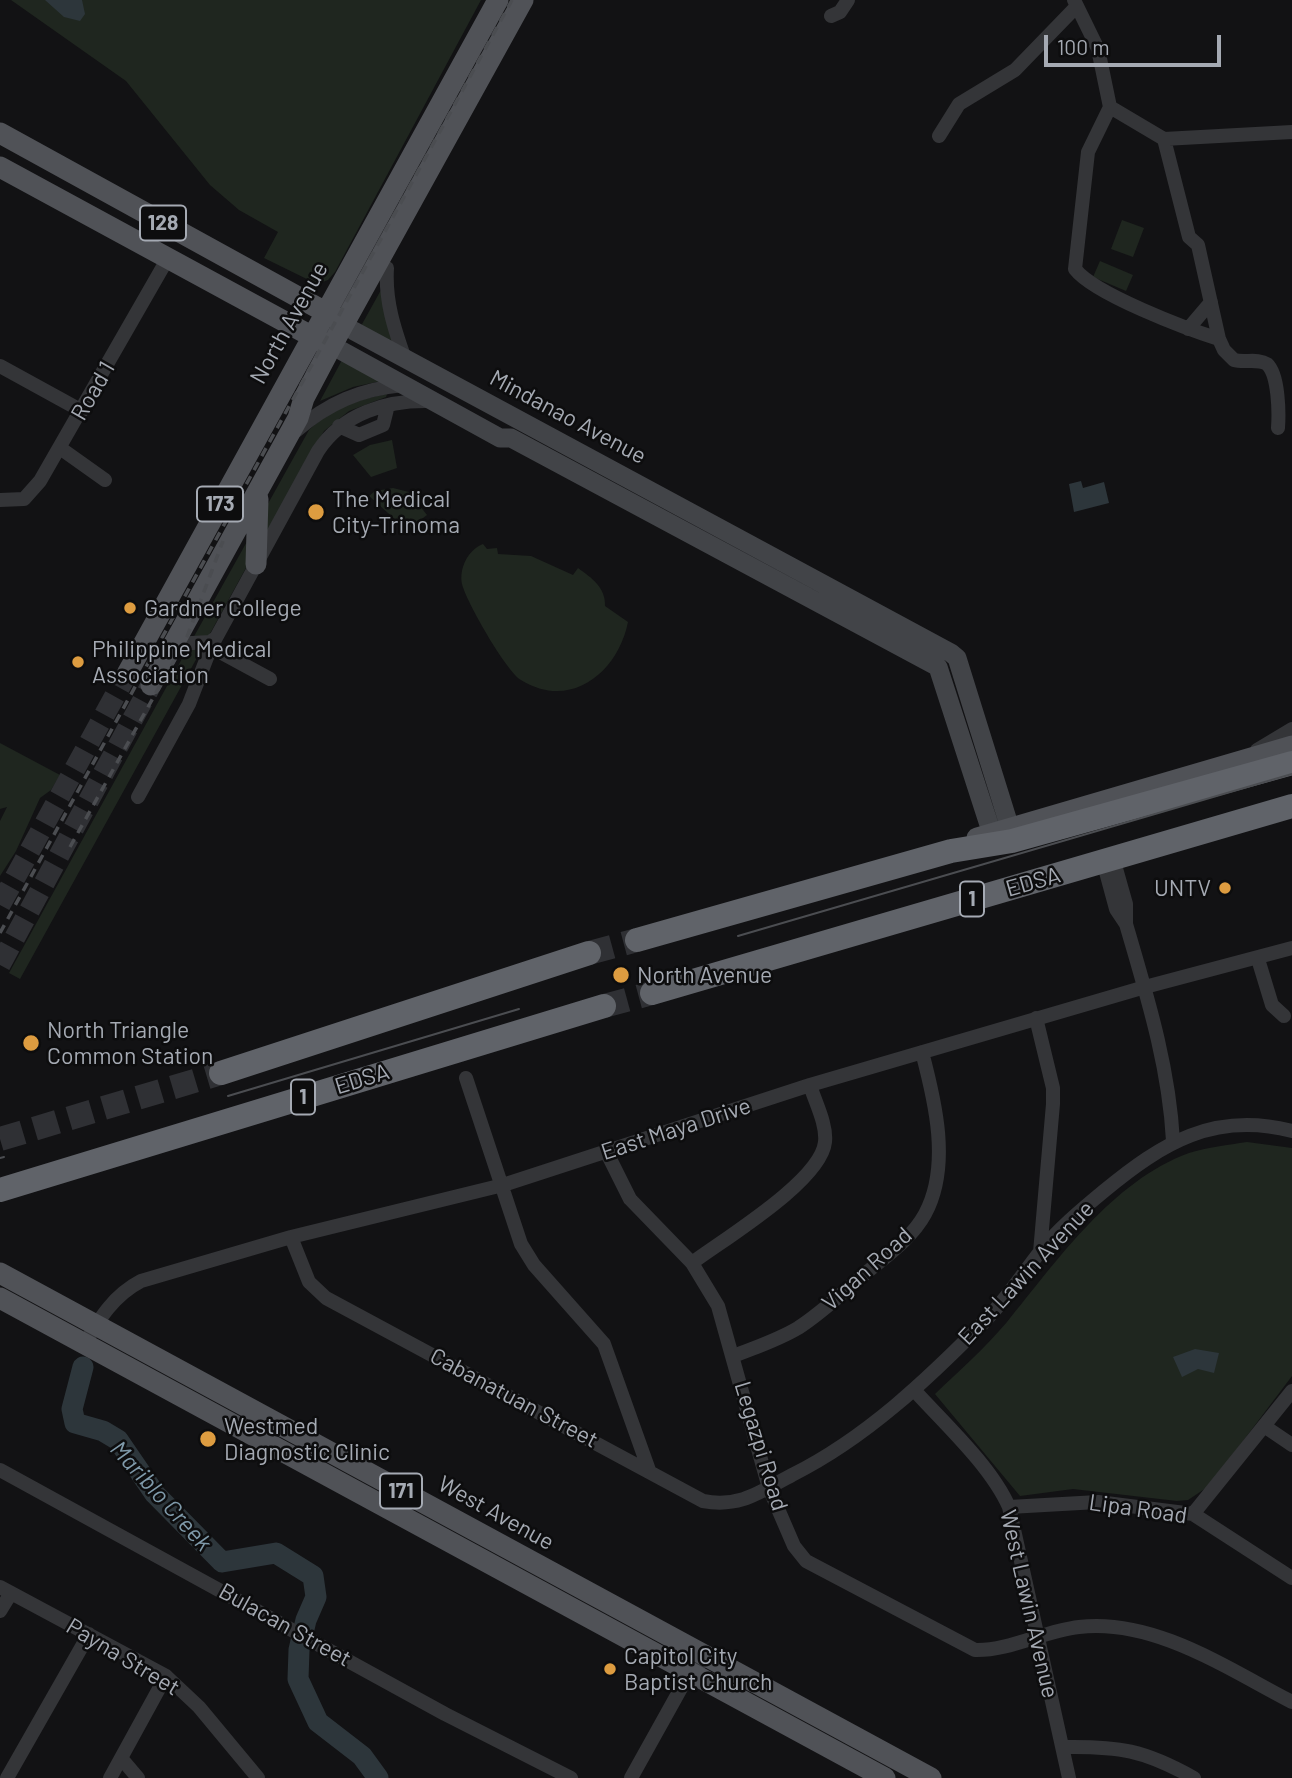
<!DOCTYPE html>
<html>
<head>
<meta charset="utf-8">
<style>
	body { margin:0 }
	#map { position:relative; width:1292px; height:1778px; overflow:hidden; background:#121214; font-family:Barlow,sans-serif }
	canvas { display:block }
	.scale { position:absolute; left:1044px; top:35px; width:177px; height:32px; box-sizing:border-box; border:4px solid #a5aab3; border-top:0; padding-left:9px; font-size:21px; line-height:24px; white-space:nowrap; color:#a5aab3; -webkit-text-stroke:5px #0d0d0e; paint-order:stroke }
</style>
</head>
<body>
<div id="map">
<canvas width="1292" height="1778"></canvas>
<div class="scale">100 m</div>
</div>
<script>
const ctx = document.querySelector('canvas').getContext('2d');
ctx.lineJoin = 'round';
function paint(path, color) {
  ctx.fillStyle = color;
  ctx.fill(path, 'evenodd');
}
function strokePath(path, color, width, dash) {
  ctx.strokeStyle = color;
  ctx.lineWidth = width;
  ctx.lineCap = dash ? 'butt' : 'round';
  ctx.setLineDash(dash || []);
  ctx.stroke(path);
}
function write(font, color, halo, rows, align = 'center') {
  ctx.font = font + ' Barlow,sans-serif';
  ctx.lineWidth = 5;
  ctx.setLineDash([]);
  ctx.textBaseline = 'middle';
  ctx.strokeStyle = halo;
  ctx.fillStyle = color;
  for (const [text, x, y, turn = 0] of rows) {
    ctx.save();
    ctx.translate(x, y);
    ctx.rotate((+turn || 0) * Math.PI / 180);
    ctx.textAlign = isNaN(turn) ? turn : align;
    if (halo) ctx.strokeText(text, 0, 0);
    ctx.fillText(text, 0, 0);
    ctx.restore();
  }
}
const green = new Path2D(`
	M11,0H481L335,272L328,280L317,284L264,258L278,232L239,210L210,185L126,81Z
	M1122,220L1144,228L1133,257L1111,249Z
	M1100,261L1133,275L1126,291L1093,277Z
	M381,290L393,342L361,326Z
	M342,360L381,381L353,387L320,401Z
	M387,394L386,397L349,411L324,431L259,545L260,518L309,430C330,409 359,399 387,394Z
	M392,440L397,468L371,477L353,455L370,445Z
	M393,488L409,492L427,515L407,530L369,496L375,491Z
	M254,529L253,555L207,639L192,640Z
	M483,544L487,549L497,548L498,554L531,556L573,575L578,568C592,578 606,588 605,606L628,622C618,672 571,711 521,680C506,671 466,601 462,584C459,568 468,550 483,544Z
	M204,645L20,979L9,973L189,646Z
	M0,743L60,775L51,790L40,798L16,851L0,876V821L7,807L0,809Z
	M1247,1142L1292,1148V1376L1209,1486L1188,1500L1177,1501L1073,1489L1020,1496L935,1394C959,1371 985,1348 1007,1322C1057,1261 1112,1181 1189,1153C1208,1147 1228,1145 1247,1142Z`);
const water = new Path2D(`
	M45,0H82L85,14L80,21L64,17Z
	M1081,481L1083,488L1104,482L1109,503L1074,512L1069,484Z
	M1195,1349L1219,1353L1214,1373L1198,1369L1182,1377L1173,1357Z`);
const river = new Path2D(`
	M83,1367L72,1409L75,1423L103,1431L118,1440L155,1494L222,1562L276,1553L313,1576L316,1597L306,1620L299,1650L298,1679L318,1722L362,1756L378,1778`);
const primaryTunnel = new Path2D(`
	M0,905L128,672
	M0,965L151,685`);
const highwayTunnel = new Path2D(`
	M589,953L637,940
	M604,1006L652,993
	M0,1139L221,1073`);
const street = new Path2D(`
	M1074,0L1098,49L1110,107L1164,139L1189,237L1198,245L1219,339L1224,350L1234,360C1244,363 1258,358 1267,364C1279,375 1279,414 1278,428
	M831,16L840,12L848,0
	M1110,107L1088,152L1075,269C1094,294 1187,329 1219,339
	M939,136L959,104L1015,70L1076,7
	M1164,139L1292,132
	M387,268C385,301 394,328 405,359
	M1188,329L1211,302
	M0,366L82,411
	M339,426L359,435L383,425L388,405
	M296,431C328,403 361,389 403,385
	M60,448L105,480
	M0,500L24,499L40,481L168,258
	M175,644L210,642L214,639
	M270,679L211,647L318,451C343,413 387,400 430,401
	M1257,750L1292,729
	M138,797L189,704L211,647
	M1113,858L1126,904V924C1147,996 1169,1066 1173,1141
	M1103,861L1116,909L1126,924
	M1258,959L1272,1005L1284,1016
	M1036,1018L1053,1088V1104L1040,1252
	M466,1078L521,1244L534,1265L604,1344L649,1470
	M607,1153L630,1199L692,1263L718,1306L769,1488L794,1546L806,1561L975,1650C1009,1651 1044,1631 1079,1627C1154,1618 1228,1669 1292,1702
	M291,1237L309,1282L326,1298L703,1501C740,1508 760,1492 792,1475C866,1438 928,1379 986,1320C1006,1299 1022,1275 1039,1253C1057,1230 1081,1210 1104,1191C1162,1143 1214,1111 1292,1131
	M692,1263C724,1239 821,1181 825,1142C827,1124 815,1102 810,1085
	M85,1343C100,1318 114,1295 141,1281L291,1237L503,1185L810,1085L1145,987L1292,948
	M734,1356C756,1347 778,1340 798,1328C820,1314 840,1295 860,1278C882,1259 911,1240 925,1214C951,1166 935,1101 922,1052
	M914,1390C944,1423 991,1466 1009,1507L1069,1778
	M1264,1426L1292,1445
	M0,1470L445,1714L571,1778
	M1009,1507L1098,1502L1193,1514L1292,1578
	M1193,1514L1292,1391
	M0,1587L166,1676L199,1707L258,1778
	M0,1611L11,1593
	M1063,1747C1119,1746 1144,1750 1194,1778
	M121,1758L138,1778
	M7,1778L89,1634
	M110,1778L166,1676
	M631,1778L690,1672L706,1658`);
const secondary = new Path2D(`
	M354,331L951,653L957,658L1010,828
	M342,351L500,438H511L938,667L992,834`);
const primary = new Path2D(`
	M0,133L338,319
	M0,167L324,343
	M256,564L258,499
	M128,672L498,0
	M151,685L298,418L304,398L331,347L523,0
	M977,838L1292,746
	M0,1273L931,1778
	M0,1298L885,1778`);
const highway = new Path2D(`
	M637,940L951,851L1012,841L1292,763
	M652,993L1292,806
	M221,1073L589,953
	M0,1190L604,1006`);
const tram = new Path2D(`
	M738,936L1292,774
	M228,1096L519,1009
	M0,1158L4,1157`);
const rail = new Path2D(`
	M70,847L187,637L223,541
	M0,933L512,0`);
const markers = [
	[316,512,9,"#dd9c40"],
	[130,608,7,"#dd9c40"],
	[78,662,7,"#dd9c40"],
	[1225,888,7,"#dd9c40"],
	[621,975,9,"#dd9c40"],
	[31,1043,9,"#dd9c40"],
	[208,1439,9,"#dd9c40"],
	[610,1669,7,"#dd9c40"]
];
const shields = [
	[163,223,46],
	[220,504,46],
	[972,899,24],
	[303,1097,24],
	[401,1491,42]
];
const shieldNames = [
	["128",163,223],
	["173",220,504],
	["1",972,899],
	["1",303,1097],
	["171",401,1491]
];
const streetNames = [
	["North Avenue",289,323,-61],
	["Road 1",93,391,-60],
	["Mindanao Avenue",568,417,28],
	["EDSA",1033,882,-16],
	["EDSA",362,1079,-17],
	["East Maya Drive",676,1129,-18],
	["Vigan Road",867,1269,-42],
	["East Lawin Avenue",1026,1273,-47],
	["Cabanatuan Street",514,1398,28],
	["Legazpi Road",761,1446,73],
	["Lipa Road",1138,1509,8],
	["West Avenue",496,1513,29],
	["West Lawin Avenue",1029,1604,77],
	["Bulacan Street",285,1625,29],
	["Payna Street",123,1657,31]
];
const poiNames = [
	["The Medical",332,499],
	["City-Trinoma",332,525],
	["Gardner College",144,608],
	["Philippine Medical",92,649],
	["Association",92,675],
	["UNTV",1211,888,"right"],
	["North Avenue",637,975],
	["North Triangle",47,1030],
	["Common Station",47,1056],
	["Westmed",224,1426],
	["Diagnostic Clinic",224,1452],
	["Capitol City",624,1656],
	["Baptist Church",624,1682]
];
const waterNames = [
	["Mariblo Creek",161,1496,48]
];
paint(green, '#1f261f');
paint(water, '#2d363b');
strokePath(river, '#2d363b', 21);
strokePath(primaryTunnel, '#2f3034', 21, [21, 10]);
strokePath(highwayTunnel, '#2f3034', 24, [24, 12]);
strokePath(street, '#343538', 14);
strokePath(secondary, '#424448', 19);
strokePath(primary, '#505257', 21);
strokePath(highway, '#606369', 24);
strokePath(tram, '#4b4d51', 2);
strokePath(rail, '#4b4d51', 3.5, [9, 7]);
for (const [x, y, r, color] of markers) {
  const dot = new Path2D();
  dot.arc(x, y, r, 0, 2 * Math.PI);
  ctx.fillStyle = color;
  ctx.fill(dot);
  strokePath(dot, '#0d0d0e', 2.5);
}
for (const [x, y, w] of shields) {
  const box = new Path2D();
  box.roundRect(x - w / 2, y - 17.5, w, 35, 5);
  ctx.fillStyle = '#0d0d0e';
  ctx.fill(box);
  strokePath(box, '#a5aab3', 2);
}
write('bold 21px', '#a5aab3', null, shieldNames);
write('23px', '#a5aab3', '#0d0d0e', streetNames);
write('23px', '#a5aab3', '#0d0d0e', poiNames, 'left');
write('italic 24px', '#7f9aaa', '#0d0d0e', waterNames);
</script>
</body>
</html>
